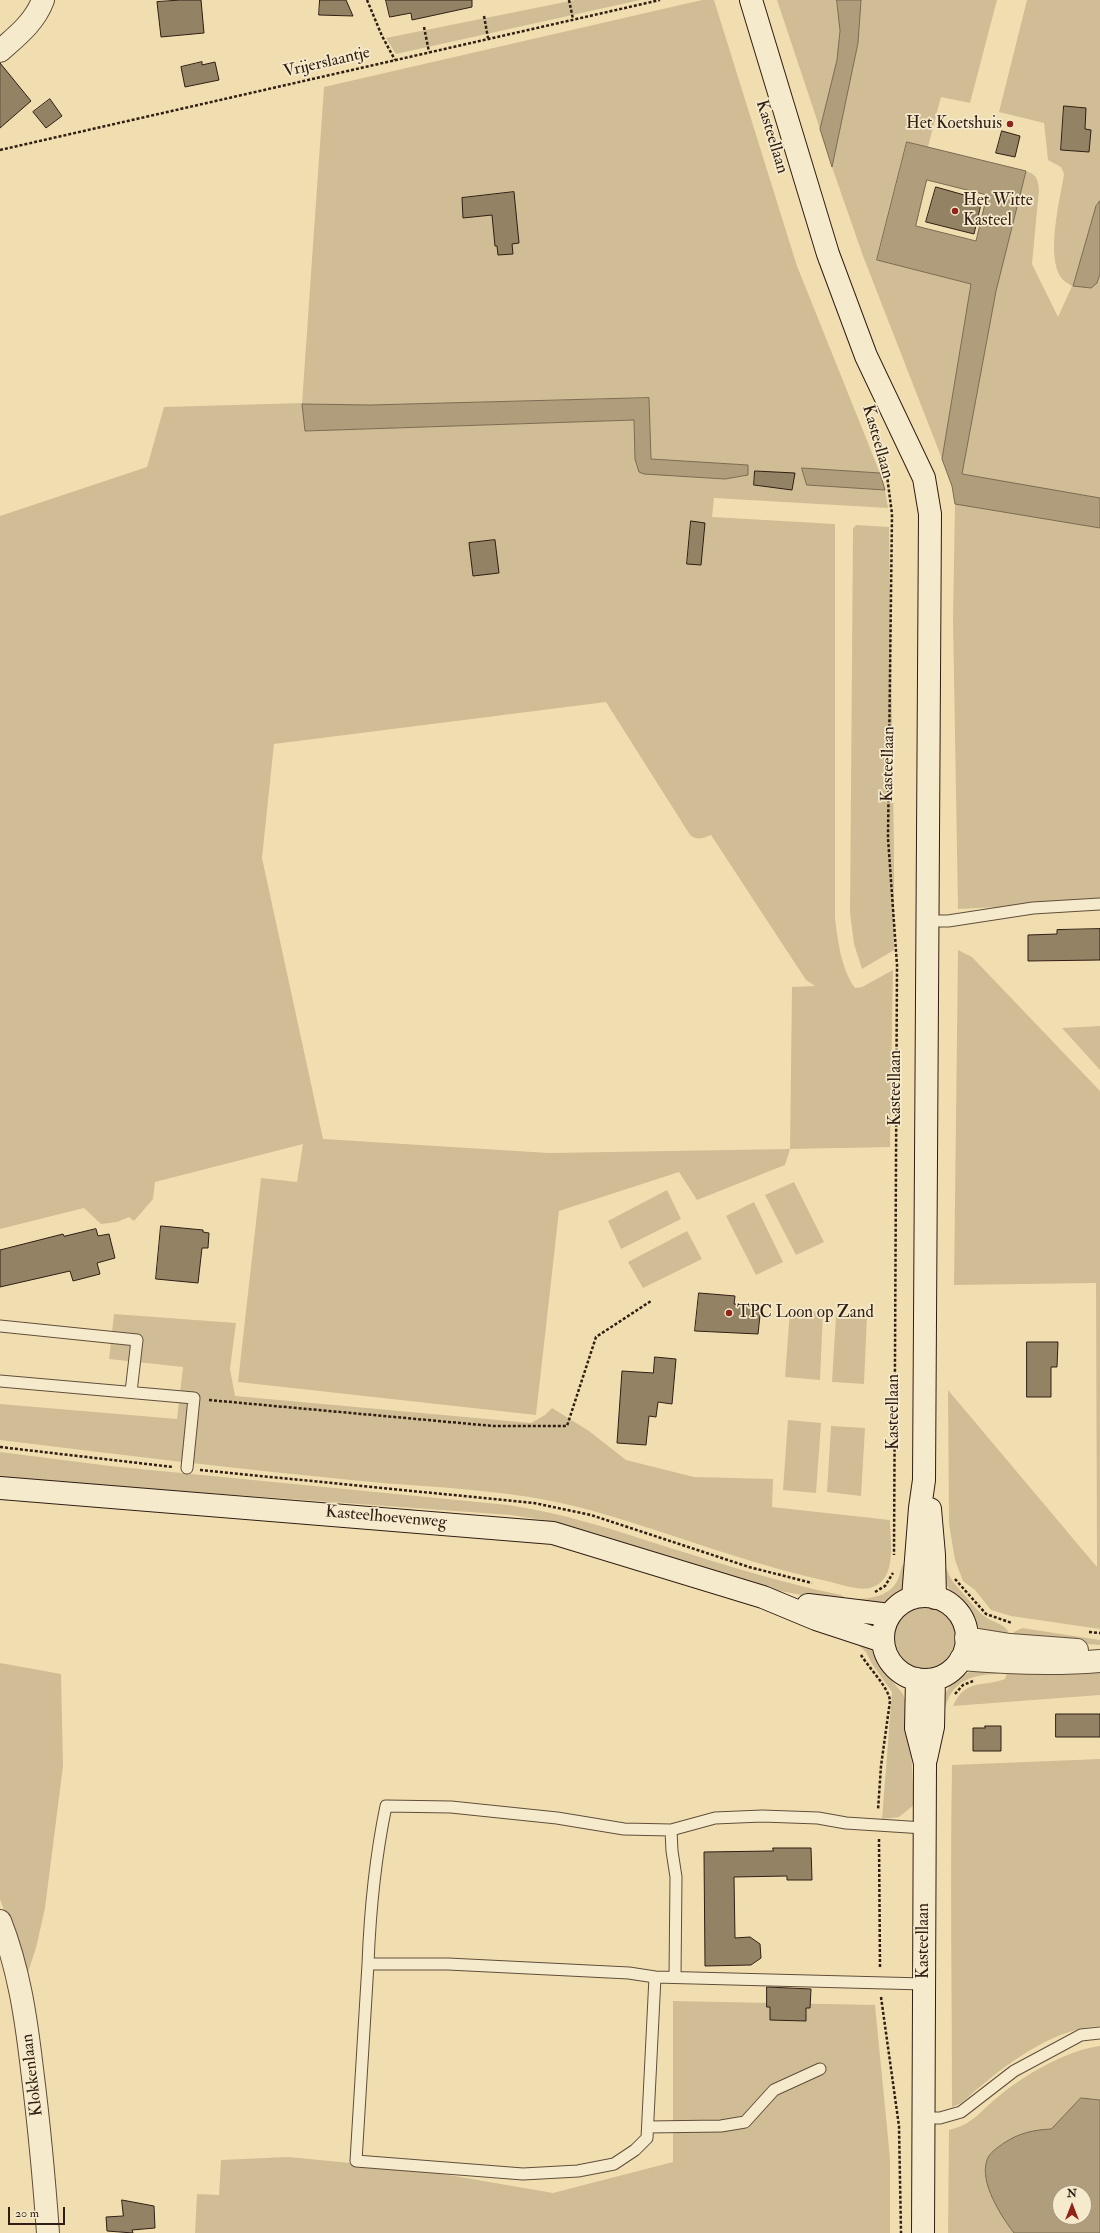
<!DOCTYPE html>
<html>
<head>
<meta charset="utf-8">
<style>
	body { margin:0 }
	#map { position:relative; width:1100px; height:2233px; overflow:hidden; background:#f1deb0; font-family:"IM FELL Double Pica",serif }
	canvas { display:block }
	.north { position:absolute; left:1052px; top:2185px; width:40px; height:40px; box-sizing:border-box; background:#f6eacc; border:1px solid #a79882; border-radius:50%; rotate:0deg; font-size:11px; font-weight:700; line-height:16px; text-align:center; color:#301e14 }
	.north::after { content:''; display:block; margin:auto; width:14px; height:18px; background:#8f2418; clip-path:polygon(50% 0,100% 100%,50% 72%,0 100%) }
	.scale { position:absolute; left:8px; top:2207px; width:57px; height:18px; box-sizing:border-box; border:2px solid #301e14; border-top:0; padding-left:5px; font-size:12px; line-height:14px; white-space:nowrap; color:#301e14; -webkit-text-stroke:3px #f6eacc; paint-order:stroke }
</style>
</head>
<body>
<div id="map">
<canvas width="1100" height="2233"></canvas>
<div class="north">N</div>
<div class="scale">20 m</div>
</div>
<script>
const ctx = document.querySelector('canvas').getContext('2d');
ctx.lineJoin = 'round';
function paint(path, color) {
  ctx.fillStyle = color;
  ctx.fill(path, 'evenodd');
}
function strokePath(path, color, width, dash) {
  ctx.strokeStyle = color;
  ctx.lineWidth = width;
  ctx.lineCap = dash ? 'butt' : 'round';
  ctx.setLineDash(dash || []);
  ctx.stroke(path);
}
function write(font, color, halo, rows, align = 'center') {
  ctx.font = font + ' "IM FELL Double Pica",serif';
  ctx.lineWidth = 3.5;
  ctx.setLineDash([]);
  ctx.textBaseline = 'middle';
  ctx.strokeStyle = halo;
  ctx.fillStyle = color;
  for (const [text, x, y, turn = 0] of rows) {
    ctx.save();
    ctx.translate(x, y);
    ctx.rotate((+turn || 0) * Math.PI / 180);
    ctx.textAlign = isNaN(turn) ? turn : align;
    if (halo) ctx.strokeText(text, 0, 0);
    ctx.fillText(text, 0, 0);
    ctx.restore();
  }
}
const green = new Path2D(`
	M575,0H640L396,54L386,38Z
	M702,0H714L797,266L880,473L802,468L808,485L885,490L888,508L714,498L712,517L835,524V918C838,942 841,968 855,988L862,987L893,970L890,1147L790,1149L785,1165L697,1200L679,1172L559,1211L536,1415L238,1382L261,1178L297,1182L303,1144L155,1182L153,1199L134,1221L129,1217L117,1222L101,1224L84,1208L0,1229V516L147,467L164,407L302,403L324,87ZM649,398L651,459L748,465V475L725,479L644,474L635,459L634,420L306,431L302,404L370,405ZM606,702L690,835C697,841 703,838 711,835L806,980L815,986L792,987L790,1149L549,1153L323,1139L262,858L274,744Z
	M777,0H837C847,42 830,88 820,129Z
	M861,0H997L970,103L941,97L928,147L907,142L877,260L971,284L942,459L863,256L832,167L858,43Z
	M1027,0H1100V201L1096,207L1073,286L1097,283L1100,274V498L962,474L996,291L1026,171C1037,175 1038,179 1039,190L1032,264L1058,317L1072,286C1069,284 1065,282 1062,279C1045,257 1060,200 1064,174L1061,167L1048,160L1044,123L999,112Z
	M955,504L1100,528V902L958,909L953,619Z
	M856,525L889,527L894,848V950L862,969L854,944L850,913L853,529Z
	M958,950L972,957L1100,1091V1629L1011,1616L991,1610L975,1590L963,1581L955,1560L949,1524L948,1390L1097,1567L1096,1283L954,1285Z
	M1100,1026V1070L1062,1028Z
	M794,1182L824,1242L796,1255L765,1195Z
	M667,1190L681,1219L621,1249L608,1221Z
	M754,1202L783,1262L756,1275L726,1216Z
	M687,1231L702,1259L643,1288L628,1262Z
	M790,1310L823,1312L820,1380L785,1377Z
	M114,1314L236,1323L230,1369L235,1396L531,1423L545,1415L552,1408L589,1431L626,1460L694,1477L773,1479L772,1507L890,1520C890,1542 898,1581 870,1588C859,1591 839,1584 827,1581C743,1563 664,1530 582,1508C510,1489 434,1488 361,1481C240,1469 120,1455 0,1440V1404L177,1419L183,1367L109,1359Z
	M836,1315L867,1316L864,1384L832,1382Z
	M788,1420L821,1423L816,1493L783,1490Z
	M831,1426L865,1428L861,1496L827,1492Z
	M0,1452L110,1466L508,1505C563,1513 615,1530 667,1547C725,1565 782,1583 841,1595L844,1597V1603L775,1590L679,1562L597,1534L549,1521L511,1515L0,1478Z
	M907,1560L910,1576L902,1591L888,1601L873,1605L853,1603L858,1599C875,1598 892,1595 899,1577C901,1570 901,1565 907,1560Z
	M941,1560L945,1561C948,1580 956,1584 967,1598C974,1606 978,1612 987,1618C995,1623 1002,1623 1008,1631L1006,1637L980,1629L969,1612L947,1586L941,1572Z
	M889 1639a36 36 0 1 1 72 0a36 36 0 1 1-72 0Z
	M1022,1628L1100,1640V1645L1013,1638L1014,1632Z
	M848,1637L871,1648L882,1669L903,1694L909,1711L914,1805L899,1817L882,1819L892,1692L872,1664L866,1652L858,1645L848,1641Z
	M0,1663L61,1674L63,1766L45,1908L36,1948L27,1975L0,1899Z
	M981,1668L1001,1670L998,1674C971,1675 953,1680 945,1708H941C944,1686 960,1674 981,1668Z
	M1100,1668V1695L953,1706C965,1678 985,1687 1005,1679L1008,1670Z
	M1100,1759V2026C1057,2028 1013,2059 981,2086C970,2094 965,2103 952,2107C952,1993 950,1879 952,1765Z
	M673,2001L875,2005L890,2158V2233H195L197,2194L219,2195L221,2160L288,2157L414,2169L553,2193L673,2162Z
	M1100,2046V2100C1080,2093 1064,2119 1051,2129C1033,2130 994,2141 987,2160C980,2179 1002,2218 1014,2233H948L949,2130C974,2124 980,2111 999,2096C1024,2075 1067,2050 1100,2046Z`);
const water = new Path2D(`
	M837,0H861L858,43L832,167L820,129L837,60L840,31Z
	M907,142L1026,171L996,291L962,474L1100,498V528L955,504L952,486L942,459L971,284L877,260ZM927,180L987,195L976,241L916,226Z
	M1100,201V274L1097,283L1091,288L1073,286L1096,206Z
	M649,398L651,459L748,465V475L725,479L644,474L639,472L635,459L634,420L305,431L302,404L370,405Z
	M802,468L880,473L885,490L807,485Z
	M1081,2098L1100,2100V2233H1014C1001,2216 979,2182 987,2160C989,2153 998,2147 1004,2143C1019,2133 1033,2130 1051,2129ZM1060,2193H1084V2217H1060Z`);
const building = new Path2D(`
	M181,0H201L204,33L161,37L157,2Z
	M320,0H346L353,16L319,15Z
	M386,0H472V7L412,20L411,13L390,17Z
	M202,62V65L215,62L219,80L185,87L181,67Z
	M0,63L31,101L0,128Z
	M50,99L62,116L46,128L33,112Z
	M1064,106L1086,108L1085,129L1091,130L1089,152L1061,150Z
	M1002,131L1020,136L1015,157L996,153Z
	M936,187L982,200L974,234L926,222Z
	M514,192L519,243L512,244L513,254L498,255L497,246H495L492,215L463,218L462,198Z
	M755,471L795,473L792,490L754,485Z
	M691,521L705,523L701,565L687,564Z
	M495,540L499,573L473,576L469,543Z
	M1100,929V960L1028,961V935L1057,934V930Z
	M161,1226L203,1230V1232L209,1233L208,1248H202L198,1283L156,1279Z
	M96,1229L98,1236L109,1234L115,1258L97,1263L100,1274L73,1281L70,1271L0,1287V1250L63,1234L64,1236Z
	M699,1293L735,1296L734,1304L761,1306L758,1334L695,1331Z
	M1027,1342H1058L1057,1367H1051V1397H1027Z
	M655,1357L676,1359L672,1404L658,1402L656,1417L649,1416L646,1445L617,1443L622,1371L653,1373Z
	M1056,1714H1100V1737H1056Z
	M985,1726H1001V1751H973V1728H985Z
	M773,1848H811L812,1880H787V1876L734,1877L735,1938L750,1937L760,1944L761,1958L751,1965L705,1966L704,1852L773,1851Z
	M767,1987L811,1989L810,2008H806V2021L770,2020V2007H767Z
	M122,2200L154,2206L155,2228L132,2230L133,2233L107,2231L106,2217L123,2216Z`);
const path = new Path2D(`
	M367,0L382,36L395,60
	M569,0L573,19
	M484,16L488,38
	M424,27L429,52
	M0,150L660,0
	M875,426L886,468L892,514L888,838L897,965L894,1555
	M209,1400L493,1426H567L596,1337L651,1301
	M0,1447L173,1467
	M200,1470L534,1503L591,1515L749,1567L812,1583
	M955,1579L986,1614L1012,1623
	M875,1592L885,1586L893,1573
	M1089,1632L1100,1633
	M861,1655C869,1668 889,1688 890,1701L881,1766L878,1810
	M955,1694L963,1685L973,1681
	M879,1839L880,1968
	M881,1997L899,2126L901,2233`);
const lane = new Path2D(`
	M929,921H948L1033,908L1100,904
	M0,1326L137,1340L131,1392
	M0,1381L194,1398L187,1468
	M368,1964C370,1911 375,1859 386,1806L451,1807L557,1818L624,1829L671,1830
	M655,1977L647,2138L635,2150L614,2164L578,2171L523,2174L356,2161L368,1964H448L629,1973L655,1977L924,1984
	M675,1977L676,1877L672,1851L671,1830L715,1818L762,1816L818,1818L846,1823L924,1828
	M923,2118H940L961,2112L1014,2071L1081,2035L1100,2033
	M648,2127L721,2126L745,2122L774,2090L820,2069`);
const street = new Path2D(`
	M0,51C17,36 35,22 43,0
	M966,1638L1010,1645L1077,1650
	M961,1659C1007,1663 1053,1665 1100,1661
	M0,1921C19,1969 26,2018 32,2069C39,2124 44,2178 48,2233`);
const secondary = new Path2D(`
	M751,0L828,254L866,356L924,478L930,514L924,1480L920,1508L913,1598
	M0,1488L553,1533L763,1597L816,1619L883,1641
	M930,1509L934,1555L935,1598
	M883 1638a42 42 0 1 1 84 0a42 42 0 1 1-84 0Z
	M808,1605L890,1615
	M917,1679L916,1728L925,1763L923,2233
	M926,1759L933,1727L934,1679`);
const markers = [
	[1010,124,4,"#8f2418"],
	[955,211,4,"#8f2418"],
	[729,1313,4,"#8f2418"]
];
const streetNames = [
	["Vrijerslaantje",327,63,-13],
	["Kasteellaan",771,137,73],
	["Kasteellaan",877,442,74],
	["Kasteellaan",889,764,-89],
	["Kasteellaan",896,1088,-90],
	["Kasteellaan",894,1412,-90],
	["Kasteelhoevenweg",386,1518,5],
	["Kasteellaan",924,1941,-90],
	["Klokkenlaan",33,2075,-97]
];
const poiNames = [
	["Het Koetshuis",1002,124,"right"],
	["Het Witte",963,201],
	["Kasteel",963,221],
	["TPC Loon op Zand",737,1313]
];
paint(green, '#d0bd95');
paint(water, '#af9d7b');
strokePath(water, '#7c6a52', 1);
paint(building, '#948265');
strokePath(building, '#301e14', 1);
strokePath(lane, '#604e3b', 13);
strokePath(street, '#604e3b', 24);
strokePath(secondary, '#301e14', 24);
strokePath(path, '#301e14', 2.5, [3, 2]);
strokePath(lane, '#f6eacc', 11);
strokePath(street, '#f6eacc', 22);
strokePath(secondary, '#f6eacc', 22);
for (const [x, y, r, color] of markers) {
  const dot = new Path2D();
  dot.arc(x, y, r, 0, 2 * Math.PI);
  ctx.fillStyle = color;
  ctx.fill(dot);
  strokePath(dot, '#f6eacc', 1.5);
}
write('17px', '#301e14', '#f6eacc', streetNames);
write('17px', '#301e14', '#f6eacc', poiNames, 'left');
</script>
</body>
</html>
